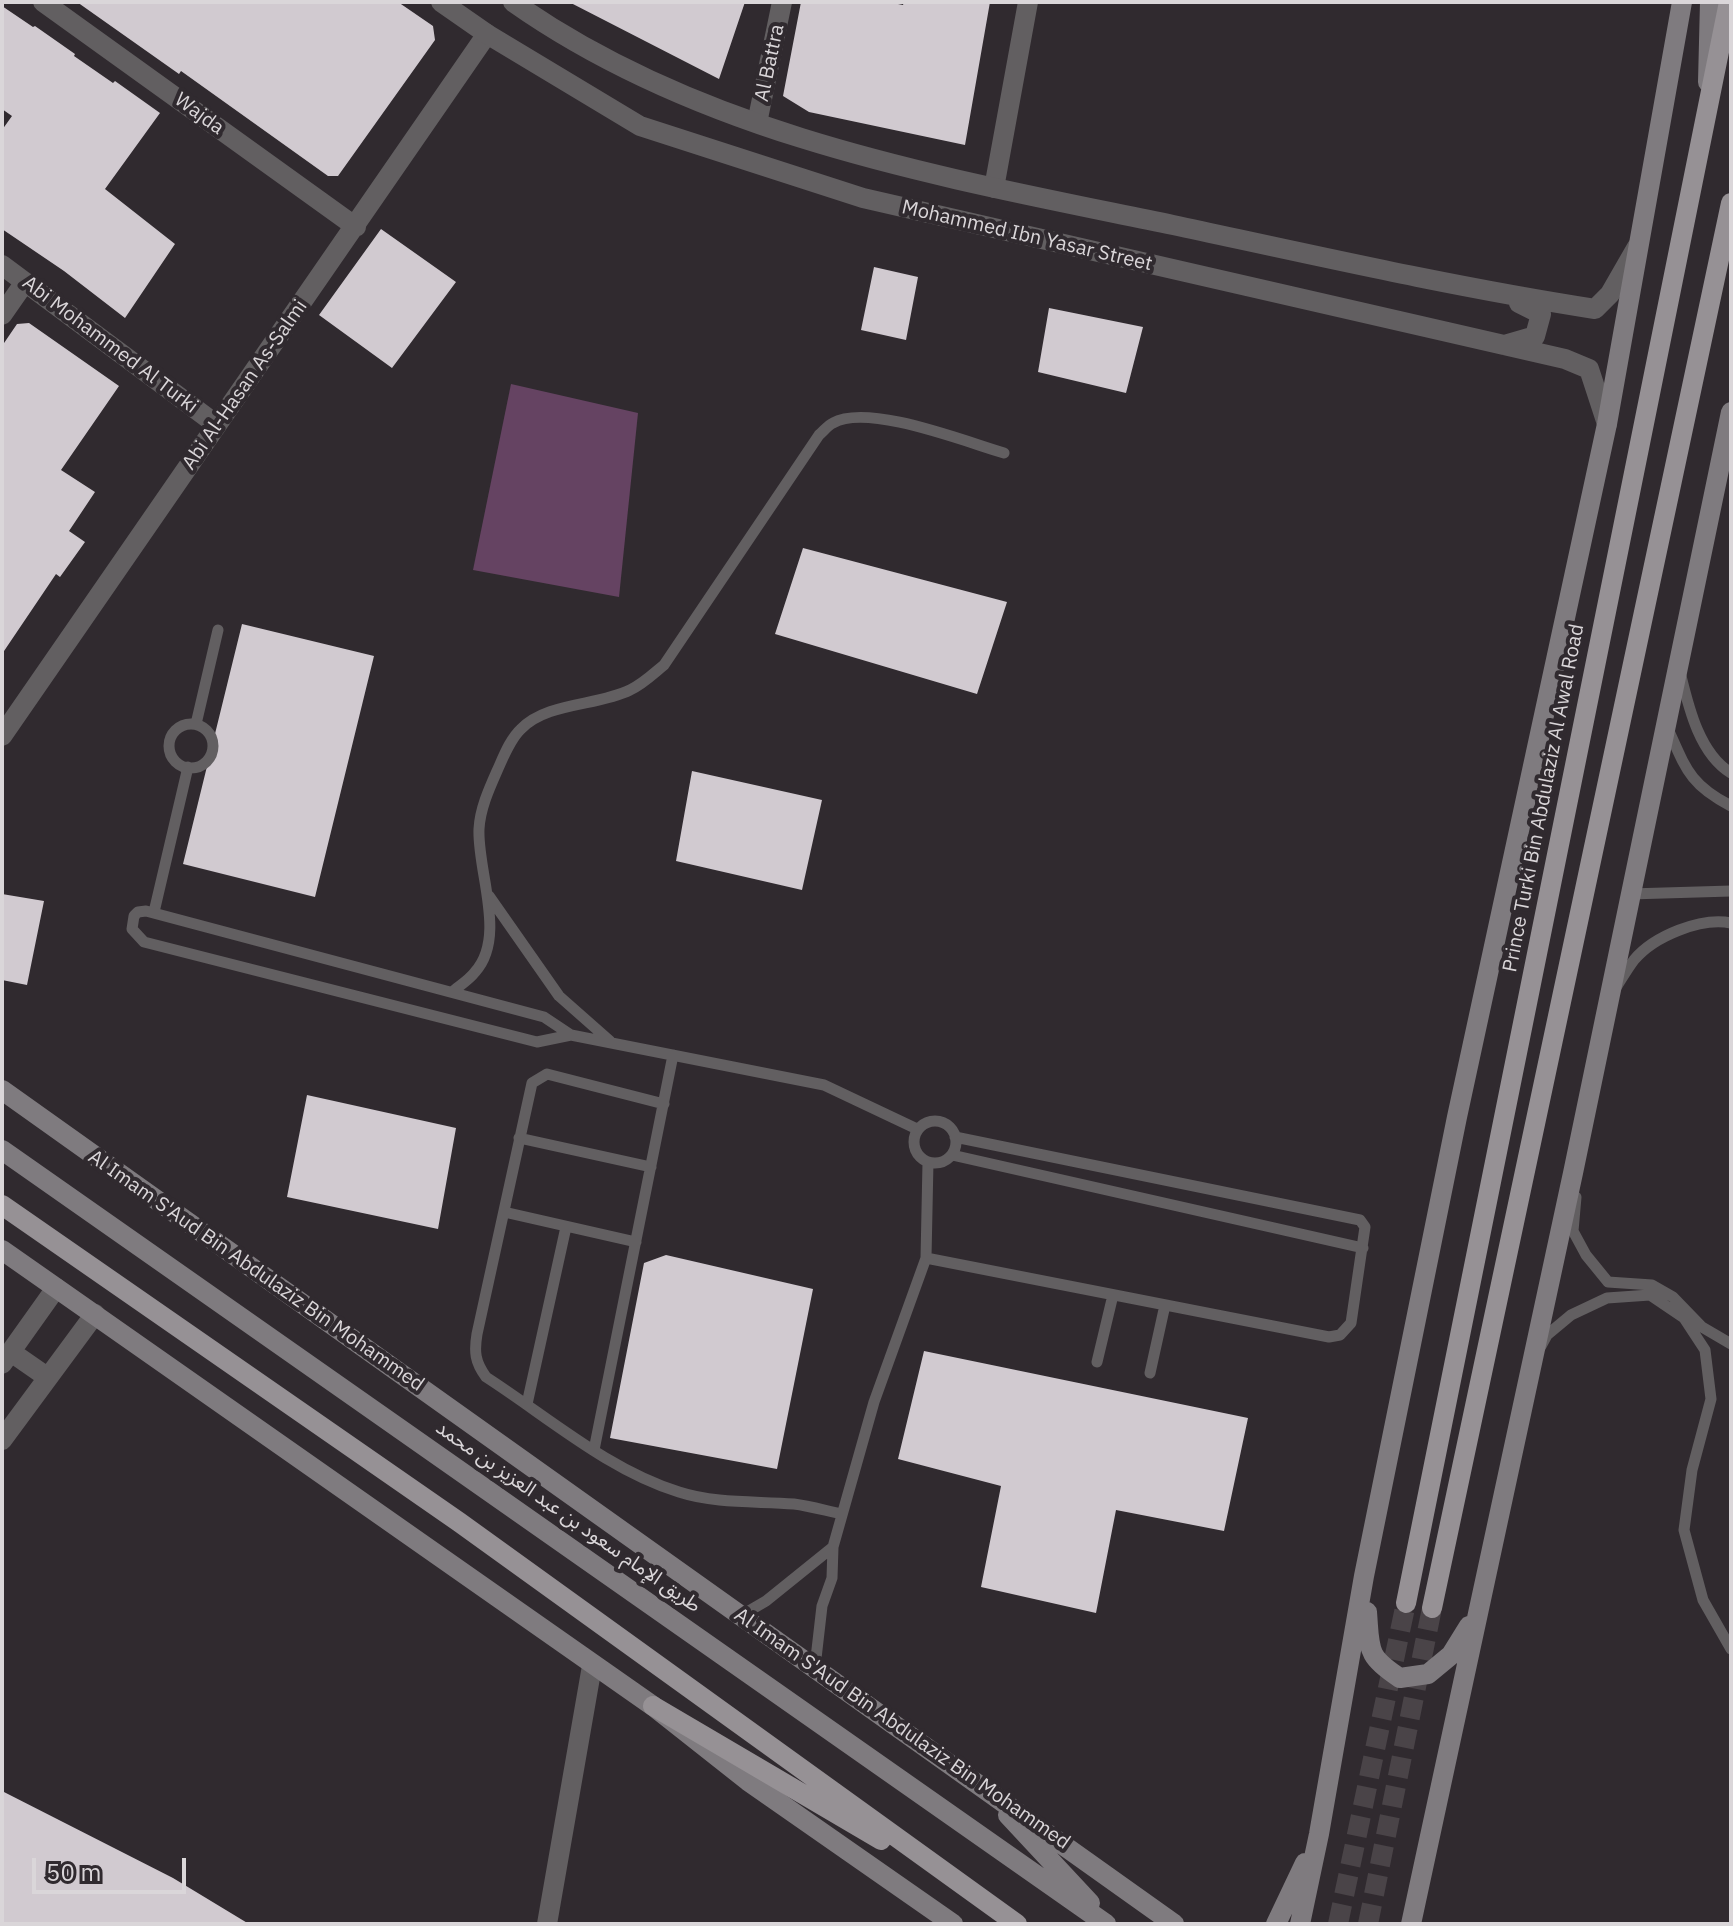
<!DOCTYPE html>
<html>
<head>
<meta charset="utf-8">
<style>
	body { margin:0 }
	#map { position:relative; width:1733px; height:1926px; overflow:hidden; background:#302a2f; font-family:"IBM Plex Sans",sans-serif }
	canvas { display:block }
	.frame { position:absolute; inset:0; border:4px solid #dad6d9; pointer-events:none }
	.scale { position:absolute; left:32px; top:1858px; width:154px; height:36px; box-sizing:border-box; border:4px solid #dad6d9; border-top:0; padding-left:10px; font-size:24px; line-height:28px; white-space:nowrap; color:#dad6d9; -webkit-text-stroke:6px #302a2f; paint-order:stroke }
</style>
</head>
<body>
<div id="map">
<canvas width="1733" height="1926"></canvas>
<div class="frame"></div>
<div class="scale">50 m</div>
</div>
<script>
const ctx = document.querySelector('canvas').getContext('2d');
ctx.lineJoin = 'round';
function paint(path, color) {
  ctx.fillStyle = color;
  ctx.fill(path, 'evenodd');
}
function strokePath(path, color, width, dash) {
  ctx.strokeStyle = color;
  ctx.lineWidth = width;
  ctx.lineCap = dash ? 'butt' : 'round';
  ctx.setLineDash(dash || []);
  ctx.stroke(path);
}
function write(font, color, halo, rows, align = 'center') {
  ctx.font = font + ' "IBM Plex Sans","Noto Sans Arabic",sans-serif';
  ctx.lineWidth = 8;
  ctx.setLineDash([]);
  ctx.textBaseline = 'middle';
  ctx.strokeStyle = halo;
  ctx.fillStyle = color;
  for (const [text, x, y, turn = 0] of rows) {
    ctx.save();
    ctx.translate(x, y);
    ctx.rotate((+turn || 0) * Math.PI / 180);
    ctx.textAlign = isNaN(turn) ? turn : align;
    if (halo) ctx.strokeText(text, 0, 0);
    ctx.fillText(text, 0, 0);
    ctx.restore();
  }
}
const green = new Path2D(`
	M511,384L638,413L619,597L473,570Z`);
const building = new Path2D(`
	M77,2H398L433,26L435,40L338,176H328L181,71L179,74Z
	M569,2H745L719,79Z
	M801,2H888L903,5L904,2H990L965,145L809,112L783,96Z
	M2,6L33,27L35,26L75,54L74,56L113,83L115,81L160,113L105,189L175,244L125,318L64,271L2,229V130L12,116L2,109Z
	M381,229L456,282L392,368L319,315Z
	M874,267L918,277L906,340L861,330Z
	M1049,308L1143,327L1126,393L1038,372Z
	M29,323L119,386L61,470L95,492L69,531L85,542L60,577L56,574L2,654V346L17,324Z
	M803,548L1007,602L977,694L775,634Z
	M242,624L374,656L315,897L183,864Z
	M692,771L822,800L802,890L676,861Z
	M2,894L44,901L27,985L2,980Z
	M307,1095L456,1128L438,1229L287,1197Z
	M666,1255L813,1289L777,1469L610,1438L644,1263Z
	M924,1351L1248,1418L1224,1531L1116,1510L1096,1613L981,1587L1001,1486L898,1459Z
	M2,1791L173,1878L249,1924H2Z`);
const primaryTunnel = new Path2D(`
	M1338,1924L1406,1603
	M1368,1924L1432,1608`);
const service = new Path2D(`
	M1681,676C1689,709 1700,754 1731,773
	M196,724L218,630
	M169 746a22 22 0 1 1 44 0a22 22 0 1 1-44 0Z
	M1668,729C1686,769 1690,785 1731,806
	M1630,894L1731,891
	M489,896L559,996L610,1041
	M154,912L188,767
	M1617,986C1622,978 1628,968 1634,960C1654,936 1701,917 1731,923
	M452,992C459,986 469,980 475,972C507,937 477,871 479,829C480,809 489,789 497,771C503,758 510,739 521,729C547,702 598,706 630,690C643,684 653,674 664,665L819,435C823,432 828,425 833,423C868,403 966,442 1004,453
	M571,1035L537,1042L144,942L132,929L134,916L138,912L146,911L544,1017L571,1035L824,1085L917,1129
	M664,1104L547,1074L532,1083L477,1334C474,1352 475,1362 486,1377C548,1417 608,1470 679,1492C716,1504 756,1501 794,1504C810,1506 827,1511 842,1514
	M914 1142a21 21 0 1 1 42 0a21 21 0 1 1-42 0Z
	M519,1138L651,1167
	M952,1155L1363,1248
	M1576,1197L1573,1231L1586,1255L1608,1282L1652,1285L1673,1297L1702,1327L1731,1344
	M504,1212L636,1242
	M926,1258L1329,1337L1340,1335L1351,1323L1365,1227L1360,1220L955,1137
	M1541,1346L1547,1335L1571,1315L1607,1298L1650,1295L1684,1318L1705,1350L1711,1399L1692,1470L1684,1530L1703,1600L1731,1649
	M1097,1362L1113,1295
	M1150,1373L1165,1305
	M527,1404L566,1227
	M594,1450L673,1055
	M742,1615L766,1601L833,1547
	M815,1667L822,1606L832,1578L833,1547L874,1402L926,1258L928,1162`);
const minor = new Path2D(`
	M43,2L356,227
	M757,123L782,2
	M994,188L1028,2
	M2,265L217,425
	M2,315L25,282
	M2,736L487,34
	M11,1352L47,1377
	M2,1364L56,1288
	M2,1440L95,1314
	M547,1924L592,1666`);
const tertiary = new Path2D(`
	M441,2L487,34L640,126L863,198L1565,359L1589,369L1607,424
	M513,2C706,138 947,178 1173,225C1313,255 1453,287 1595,309L1610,294L1637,247
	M1504,345L1535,336L1541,314L1519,303`);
const secondary = new Path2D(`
	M1708,82L1710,2
	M2,1090L1174,1924
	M2,1150L1106,1924
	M2,1250L653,1706L748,1781L953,1924
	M1367,1612C1370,1650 1366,1656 1400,1678L1428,1674L1451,1655L1469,1626
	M1008,1815L1090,1903
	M1276,1924L1305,1863
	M1300,1924L1319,1834L1364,1576L1457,1117L1607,424L1682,2
	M1411,1924L1573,1173L1731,412`);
const primary = new Path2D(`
	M2,1205L459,1522L1017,1924
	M1406,1603L1729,2
	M1432,1608L1731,203
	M653,1706L881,1840`);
const streetNames = [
	["Al Battra",770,63,-78],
	["Wajda",199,114,36],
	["Mohammed Ibn Yasar Street",1027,236,13],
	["Abi Mohammed Al Turki",110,345,37],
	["Abi Al-Hasan As-Salmi",245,385,-55],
	["Prince Turki Bin Abdulaziz Al Awal Road",1544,798,-79],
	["Al Imam S'Aud Bin Abdulaziz Bin Mohammed",256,1271,35],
	["طريق الإمام سعود بن عبد العزيز بن محمد",568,1517,35],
	["Al Imam S'Aud Bin Abdulaziz Bin Mohammed",902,1729,35]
];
paint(green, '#654362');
paint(building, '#d1cad0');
strokePath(primaryTunnel, '#4a4448', 20, [20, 10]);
strokePath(service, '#625f61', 11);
strokePath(minor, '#625f61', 20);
strokePath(tertiary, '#625f61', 20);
strokePath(secondary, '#7f7b7f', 20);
strokePath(primary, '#969195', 20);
write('20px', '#dad6d9', '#302a2f', streetNames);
</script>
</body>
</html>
